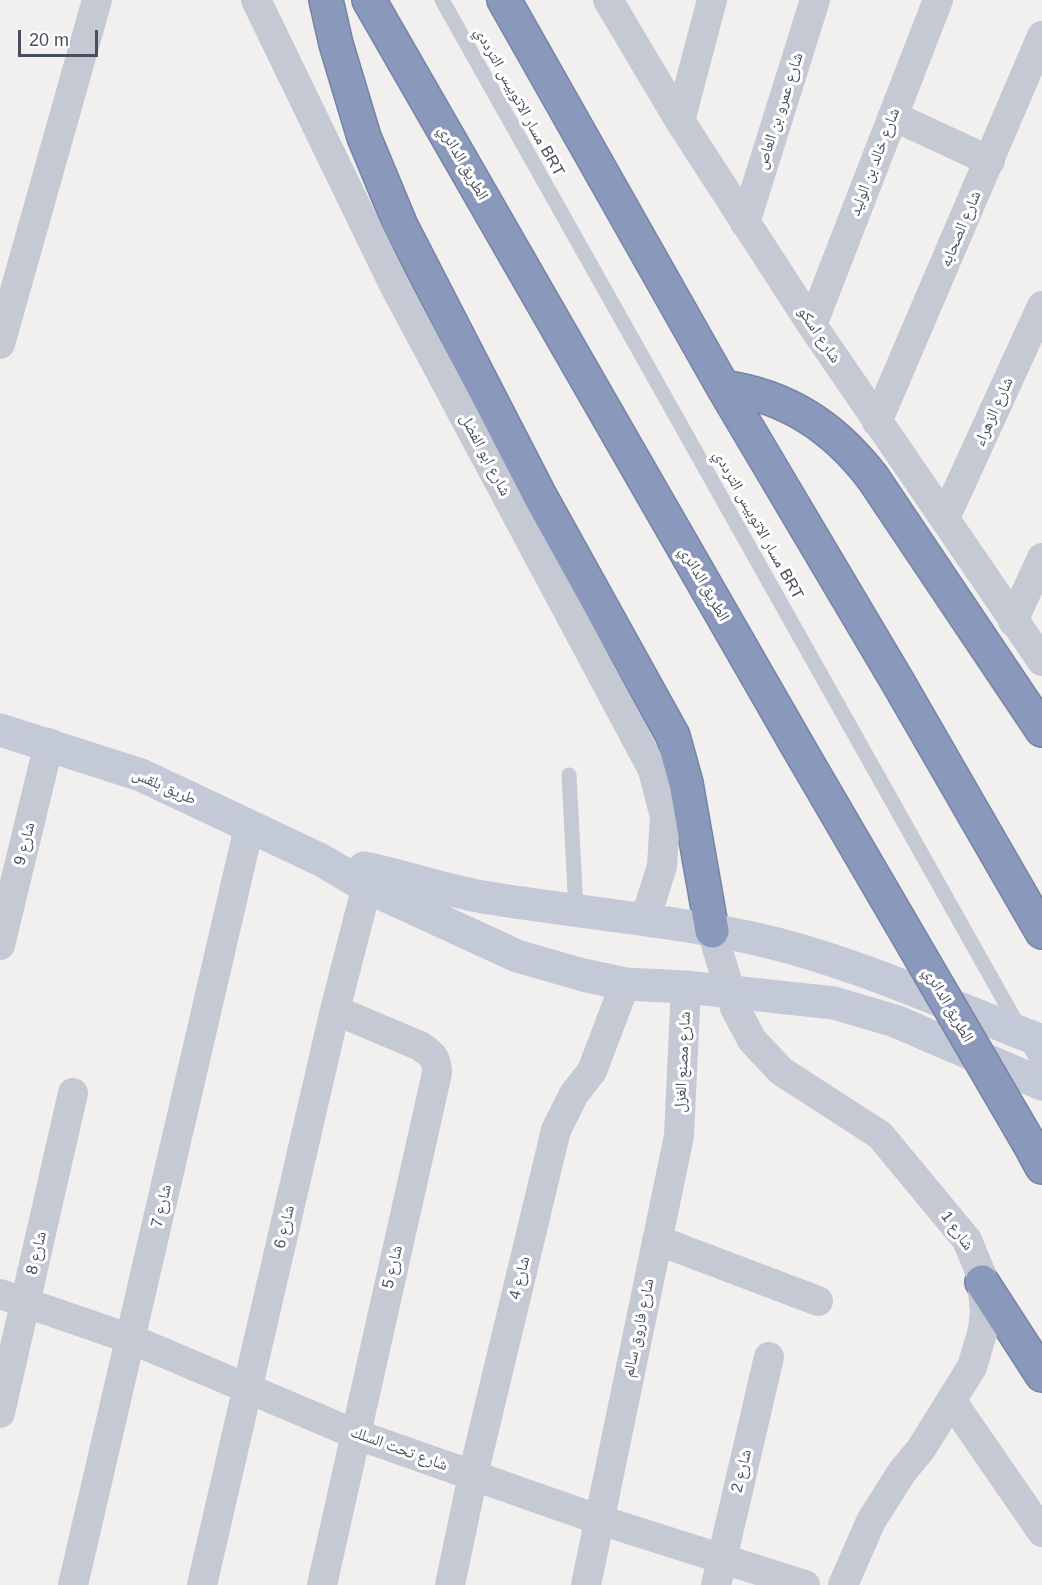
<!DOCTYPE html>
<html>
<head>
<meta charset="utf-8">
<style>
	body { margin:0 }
	#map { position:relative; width:1042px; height:1585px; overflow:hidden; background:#f2f0ef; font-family:Arial,sans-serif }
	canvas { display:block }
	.scale { position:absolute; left:18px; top:30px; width:80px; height:27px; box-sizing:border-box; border:3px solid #484f5c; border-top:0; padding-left:8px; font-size:18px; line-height:21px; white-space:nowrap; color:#484f5c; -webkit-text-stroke:4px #fff; paint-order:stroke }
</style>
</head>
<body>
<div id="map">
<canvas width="1042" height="1585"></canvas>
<div class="scale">20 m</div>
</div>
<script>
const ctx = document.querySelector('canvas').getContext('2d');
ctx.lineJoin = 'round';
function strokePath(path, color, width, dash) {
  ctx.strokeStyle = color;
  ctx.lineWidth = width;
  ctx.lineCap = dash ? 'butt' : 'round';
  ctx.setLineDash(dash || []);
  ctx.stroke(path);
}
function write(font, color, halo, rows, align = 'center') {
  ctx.font = font + ' Arial,"Noto Naskh Arabic",sans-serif';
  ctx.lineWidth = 6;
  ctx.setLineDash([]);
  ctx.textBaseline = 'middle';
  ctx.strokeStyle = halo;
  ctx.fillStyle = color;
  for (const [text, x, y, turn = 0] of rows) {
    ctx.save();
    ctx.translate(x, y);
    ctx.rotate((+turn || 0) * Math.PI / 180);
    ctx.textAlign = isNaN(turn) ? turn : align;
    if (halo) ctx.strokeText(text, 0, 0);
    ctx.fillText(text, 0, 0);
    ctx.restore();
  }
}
const service = new Path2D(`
	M442,0L1042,1068
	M569,775L576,911`);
const minor = new Path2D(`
	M256,0L394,285L653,770L665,817L662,866L646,917
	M608,0L680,121L812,325L1042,661
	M893,116L990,161
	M680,121L712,0
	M745,223L815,0
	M812,325L938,0
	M0,344L97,0
	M877,422L1042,36
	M945,518L1042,306
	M1013,621L1042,558
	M712,931L735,1008L752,1040L781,1071L880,1135L967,1240L981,1274L985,1310L983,1330L972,1367L921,1449L902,1472L871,1521L843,1585
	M0,945L49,743
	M657,1240L818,1301
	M0,1294L131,1339L355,1434L600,1520L805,1585
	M951,1400L1042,1532
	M0,1413L73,1093
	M73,1585L249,827
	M202,1585L335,1010L371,870
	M322,1585L437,1073C437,1058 432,1054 420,1046L335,1010
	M450,1585L473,1475L556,1130L574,1094L592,1071L625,984
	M586,1585L679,1136L686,987
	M716,1585L769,1357`);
const secondary = new Path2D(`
	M0,730L141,775L321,860L367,887L517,956L583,975L625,984L686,987L834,1003L895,1021L1042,1084
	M364,868C404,876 442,890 483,897C573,912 663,919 752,938C852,960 947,1005 1042,1041`);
const motorway = new Path2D(`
	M326,0L336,44L364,137L401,226L540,496L673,736L686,783L712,931
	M369,0L797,745
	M504,0L723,387L899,684L1042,932
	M723,387C787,396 834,427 873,478L1042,730
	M1029,1143L1042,1167
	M982,1282L1042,1375`);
const motorwayBridge = new Path2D(`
	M797,745L1029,1143`);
const streetNames = [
	["مسار الاتوبيس الترددي BRT",519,102,61],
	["شارع عمرو بن العاص",780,111,-72],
	["شارع خالد بن الوليد",875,162,-69],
	["الطريق الدائري",463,163,60],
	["شارع الصحابه",961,229,-67],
	["شارع اسكو",819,335,56],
	["شارع الزهراء",994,412,-66],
	["شارع ابو الفضل",485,455,62],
	["مسار الاتوبيس الترددي BRT",758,525,61],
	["الطريق الدائري",704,584,60],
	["طريق بلقس",164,787,24],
	["شارع 9",25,844,-76],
	["الطريق الدائري",948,1005,60],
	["شارع مصنع الغزل",683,1062,-87],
	["شارع 7",162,1206,-77],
	["شارع 6",285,1227,-77],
	["شارع 1",957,1231,54],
	["شارع 8",37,1253,-77],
	["شارع 5",393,1267,-77],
	["شارع 4",520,1278,-76],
	["شارع فاروق سالم",639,1328,-78],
	["شارع تحت السلك",399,1449,20],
	["شارع 2",742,1471,-77]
];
strokePath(motorway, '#7583a7', 36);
strokePath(service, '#c4c9d3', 15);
strokePath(minor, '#c4c9d3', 30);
strokePath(secondary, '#c3c9d7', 33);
strokePath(motorway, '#8998bb', 33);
strokePath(motorwayBridge, '#7583a7', 36, []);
strokePath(motorwayBridge, '#8998bb', 33);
write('16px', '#484f5c', '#fff', streetNames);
</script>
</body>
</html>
